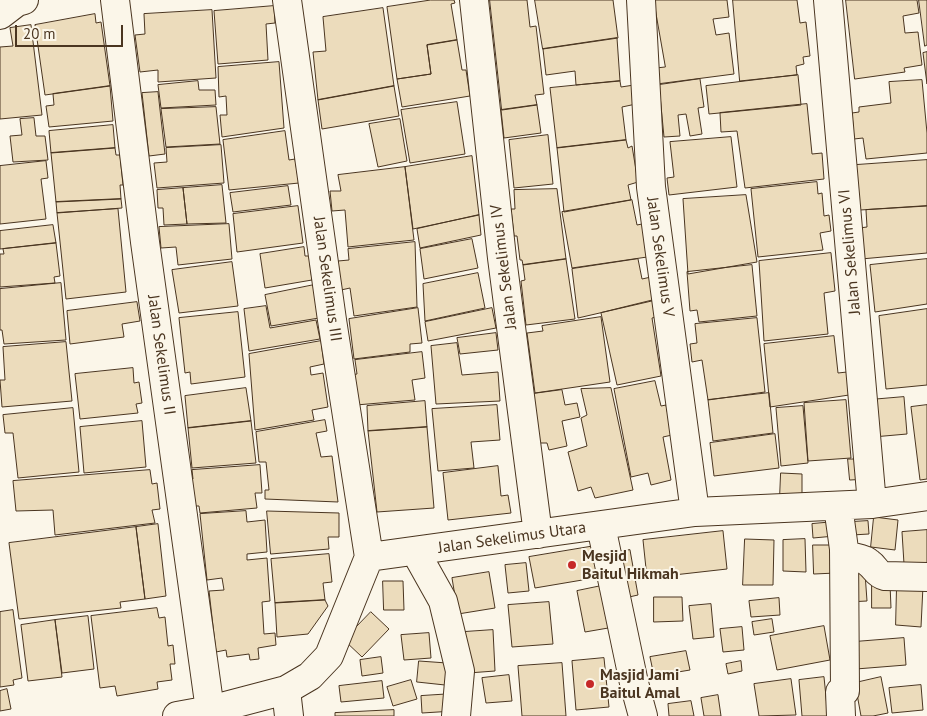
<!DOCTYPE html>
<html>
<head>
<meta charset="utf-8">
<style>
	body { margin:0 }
	#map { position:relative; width:927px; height:716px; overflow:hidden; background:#fbf6e9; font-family:"PT Sans",sans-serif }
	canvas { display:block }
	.scale { position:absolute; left:15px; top:25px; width:108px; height:22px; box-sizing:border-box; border:2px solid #4a3520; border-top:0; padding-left:6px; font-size:15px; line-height:18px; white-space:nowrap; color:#4a3520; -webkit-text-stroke:4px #fbf6e9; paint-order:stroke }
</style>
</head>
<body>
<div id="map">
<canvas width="927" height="716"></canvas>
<div class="scale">20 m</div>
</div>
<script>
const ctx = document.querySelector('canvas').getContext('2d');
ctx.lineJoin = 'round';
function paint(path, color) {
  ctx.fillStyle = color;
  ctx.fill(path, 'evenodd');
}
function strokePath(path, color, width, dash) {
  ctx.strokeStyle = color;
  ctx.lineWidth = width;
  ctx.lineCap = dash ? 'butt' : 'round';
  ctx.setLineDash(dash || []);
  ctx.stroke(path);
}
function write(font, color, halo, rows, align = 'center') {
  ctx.font = font + ' "PT Sans",sans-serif';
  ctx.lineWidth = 4;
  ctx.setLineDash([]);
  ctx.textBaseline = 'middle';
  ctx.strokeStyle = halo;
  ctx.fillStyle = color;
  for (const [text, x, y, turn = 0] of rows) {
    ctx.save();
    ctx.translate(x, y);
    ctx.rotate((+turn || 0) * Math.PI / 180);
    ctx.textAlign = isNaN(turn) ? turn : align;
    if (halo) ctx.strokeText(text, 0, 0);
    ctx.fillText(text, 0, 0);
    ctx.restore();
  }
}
const building = new Path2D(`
	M431,0H454L455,3L451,4L457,40L427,45L431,74L397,79L387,7Z
	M490,0H527L530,27L536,26L544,94L535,95L537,105L502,110Z
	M535,0H613L618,38L543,49Z
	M654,0H727L729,17L713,19L716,35L729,33L734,74L657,84L656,68L665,67Z
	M733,0H797L800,23L806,22L810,56L803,57L804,64L796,66L797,75L740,81Z
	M846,0H917L919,13L903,16L905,33L918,32L922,65L904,68L905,72L855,79Z
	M919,0H927V45L925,46Z
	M274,6L275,23L266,24L268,60L218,64L214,11Z
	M383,8L394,86L318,100L313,52L326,51L323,17Z
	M212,10L216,78L158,82V70L140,72L135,35L145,34L144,14Z
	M95,14L96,23L101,22L110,86L45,95L35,25Z
	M31,25L42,115L0,119V47L13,46L10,28Z
	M617,38L620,81L576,85L575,71L546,75L543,49Z
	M457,40L462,70H466L470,96L402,107L397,79L431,74L427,45Z
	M927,52V84L923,53Z
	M279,62L284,128L222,137L220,115H227L226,96L219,97L218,67Z
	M798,75L801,105L709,114L706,86Z
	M700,79L704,107L698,108L702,134L690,136L686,114L678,115L680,136L664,137L659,85Z
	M922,80L927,133V153L866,159L863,138L854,139L852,113L859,112V107L891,103L889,82Z
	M198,81L199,90H215L216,105L161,108L158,85Z
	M620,81L621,87L634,85L636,104L622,107L626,140L557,148L550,88Z
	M110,86L113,121L49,127L46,106L54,105L53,94Z
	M394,86L399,116L322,129L318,100Z
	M158,92L165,154L149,156L142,93Z
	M457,102L465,154L410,163L401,110Z
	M807,104L812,154L822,153L824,179L745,188L737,131L721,132L720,113Z
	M537,105L541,133L504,138L501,110Z
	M216,107L220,144L166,147L161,109Z
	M34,118L36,136H45L48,160L13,162L10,136L22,135L20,119Z
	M400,119L407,161L378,167L369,124Z
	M113,125L115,148L51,153L49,131Z
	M285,131L289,160L295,159L299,183L229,190L223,140Z
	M548,135L553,184L514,188L509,140Z
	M731,137L737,187L669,195L667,178L674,177L670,142Z
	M626,140L628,148L632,146L638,182L628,185L631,200L564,212L557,148Z
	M221,145L224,183L157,188L154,163L167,162L166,148Z
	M115,148L116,155H120L123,185H120L121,199L56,202L51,153Z
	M472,156L479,215L413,229L405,167Z
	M927,160V206L860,210L856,165Z
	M46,161L48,178L41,179L46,219L0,224V166Z
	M405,167L414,240L348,247L345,210L332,211L330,191H341L338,175Z
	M817,182L818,194L822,193L824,216L829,215L831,231L820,233L823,250L758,257L751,189Z
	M222,185L226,223L187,224L183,188Z
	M288,186L291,205L233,212L230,193Z
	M183,188L187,224L164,225L163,208H158L157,190Z
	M557,189L566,259L523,265L522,260H520L517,236H514L511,209H515L514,190Z
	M746,195L757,262L688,274L683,199Z
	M121,199L122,208L57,213L56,202Z
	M632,200L637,225L642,224L654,256L572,268L562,212Z
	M298,206L303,243L237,252L233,214Z
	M927,206V253L861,259L859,228L867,227L866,210Z
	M118,209L126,292L66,299L57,213Z
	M479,215L481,235L420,248L417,229Z
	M229,224L232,259L178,265L176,247L161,248L159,227Z
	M53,225L56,243L0,249V231Z
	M472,239L478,268L424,279L420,249Z
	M415,242L417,307L354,316L350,288L341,290L338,261L349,260L348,249Z
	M56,243L60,276L54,277L55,283L0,287V254H4L3,249Z
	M304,247L305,256H309L312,280L265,288L260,254Z
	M831,253L835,291L824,293L828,334L764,341L759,261Z
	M566,259L575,319L526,325L521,281L525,280L523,265Z
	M638,259L642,279L651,277L656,300L578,318L572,269Z
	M927,259V304L875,312L870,265Z
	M232,262L238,306L179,313L172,270Z
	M752,265L757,316L699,322L697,310L690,311L687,272Z
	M478,273L485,308L425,321L423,284Z
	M61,283L66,340L4,344L2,330H0V289Z
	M314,285L319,318L271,326L265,295Z
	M658,299L661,316L652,318L661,376L617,385L601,313Z
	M137,302L140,321L122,324L124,337L70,344L67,311Z
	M266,306L270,328L316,320L320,339L249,351L244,309Z
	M418,308L422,343L410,344V352L354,359L349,319Z
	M492,308L496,328L428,341L425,322Z
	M927,309V385L886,389L879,316Z
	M238,312L245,377L191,384L190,372L185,373L179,318Z
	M601,317L610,382L535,393L527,333L543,331L542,326Z
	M757,318L765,392L708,400L702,360L692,362L690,344L697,343L695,324Z
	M496,333L498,350L460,354L457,338Z
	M834,336L838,373L847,372L849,395L770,407L764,344Z
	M321,341L324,364L310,367L311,375L323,373L328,407L312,410L314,420L255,430L249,354Z
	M66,342L72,401L2,407L0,380H5L3,347Z
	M457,343L462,375L498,372L500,401L436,404L431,346Z
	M422,352L425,378L412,380L415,400L356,405L351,375L357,374L355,360Z
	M133,368L134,383L139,382L142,403L136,404L138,413L80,419L75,374Z
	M655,381L661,406L666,405L672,435L663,437L671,480L651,485L648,473L631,477L614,389Z
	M246,388L251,421L188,428L185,396Z
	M611,388L633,490L595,498L591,487L578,491L568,452L587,446L581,418L587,415L581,389Z
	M562,390L565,405L577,403L580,417L562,421L567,446L549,450L547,443H540L532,394Z
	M769,393L773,433L713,441L708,400Z
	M904,397L907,434L873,437L869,400Z
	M846,400L851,458L808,461L804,403Z
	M425,401L427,427L368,431L367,406Z
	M497,405L500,440L471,442L474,468L438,471L432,409Z
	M927,405V479L920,480L911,407Z
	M803,406L808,463L781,466L776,408Z
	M73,408L79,472L18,478L13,433H5L3,415Z
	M325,420L327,431L316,433L321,457L332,456L338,502L265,499V490H269L266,462H259L256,432Z
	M142,421L146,467L84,473L80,427Z
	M251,421L256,463L192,468L188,428Z
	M427,427L434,508L377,512L368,431Z
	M775,434L779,468L714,476L710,443Z
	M848,459H867L868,479L850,480Z
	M260,465L262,493H255L257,508L200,513L199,506H193L190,480L193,479L192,470Z
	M498,466L501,496L508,495L511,513L448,520L443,473Z
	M150,470L152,484L157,483L160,509L152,510L155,523L55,535L53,510L16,511L13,481Z
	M781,473L802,474V498L780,497Z
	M246,511L247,522L265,520L267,552L247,554V560L267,558L270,601L262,602L264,634L275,633L276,645L258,648L259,659L250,660L249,654L227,657L226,650L216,652L209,591L224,590L222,578L207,580L200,514Z
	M267,511L339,513V537H328L329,549L271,554Z
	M874,517L898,520L895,550L871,547Z
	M868,521L869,534L852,535L851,522Z
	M834,522L835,536L813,538L812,524Z
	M158,524L166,596L145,599L136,527Z
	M136,527L145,599L120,602L121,608L19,619L9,543Z
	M927,530V563L904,564L902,532Z
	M723,531L727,569L647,578L643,540Z
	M745,539L774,540L773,585H743Z
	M805,539L806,572L783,571V540Z
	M601,545L606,576L535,588L529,557Z
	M813,545H836V573L814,574Z
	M630,550L638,595L620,599L612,553Z
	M329,554L332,582L323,583L325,600L275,603L271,559Z
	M526,563L529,591L508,593L505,565Z
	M489,572L495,608L458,614L452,578Z
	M865,573L867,601L847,602L846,574Z
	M383,581H403L404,610H384Z
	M872,584H890L891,608H872Z
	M606,585L614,627L585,632L577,591Z
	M897,585L923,586L921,627L896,625Z
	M654,597H682L683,621L654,622Z
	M779,598L780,615L751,617L749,601Z
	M325,600L328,606L308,634L277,637L275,603Z
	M549,602L553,644L512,647L508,605Z
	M711,604L714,637L693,639L689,606Z
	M157,608L159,618L165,617L168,646L173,645L175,664H170L172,680L157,682L158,689L117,696L115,686L100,688L91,616Z
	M13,610L22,678L13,680L14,685L0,687V612Z
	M371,612L389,629L362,657L344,640Z
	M88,616L94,669L62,673L55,620Z
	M772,619L774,632L754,635L752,622Z
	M55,620L62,677L28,681L21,625Z
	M824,626L830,660L777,670L770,636Z
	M742,627L744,650L723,652L720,629Z
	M493,630L495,671L468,673L464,632Z
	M429,633L431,658L404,660L401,635Z
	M904,638L906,665L856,669L854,642Z
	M686,651L690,670L654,676L650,657Z
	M381,657L383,673L362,676L360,660Z
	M604,658L609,707L576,710L572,661Z
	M419,661L447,663L445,685L417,682Z
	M741,661L742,671L728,674L726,664Z
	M562,663L566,716H522L518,666Z
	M509,675L512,701L486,703L482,678Z
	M824,677L828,716H802L799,680Z
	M881,677L888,713L873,716H861L855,683Z
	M791,679L796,715L759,716L754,684Z
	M411,680L417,699L393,706L387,687Z
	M382,681L384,698L341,702L339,686Z
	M921,685L923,710L892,713L889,688Z
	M7,689L11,709L0,711V691Z
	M452,694L454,711L422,713L421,696Z
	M718,695L721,716H704L701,698Z
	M691,701L694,716H669L668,704Z
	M394,710V716H335V713Z`);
const minor = new Path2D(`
	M115,0L145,242L210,710
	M287,0L332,320L369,557
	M474,0L502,258L538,534
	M641,0L651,187L695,512
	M828,0L872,504
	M0,15L17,2L24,0
	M838,506L844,549L849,556C855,558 864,558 869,563C876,568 876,574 885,576L927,577
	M601,526L634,683L643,716
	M415,551L443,601L460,671L456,716
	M286,690L289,716
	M177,716L210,710L286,690L310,676L329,656L369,557L695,512L872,504L927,496
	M841,716L840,692L845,691L844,549`);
const markers = [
	[572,565,5,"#c62828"],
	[590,684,5,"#c62828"]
];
const streetNames = [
	["Jalan Sekelimus VI",850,252,-95],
	["Jalan Sekelimus V",660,257,82],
	["Jalan Sekelimus IV",504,267,-97],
	["Jalan Sekelimus III",327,279,82],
	["Jalan Sekelimus II",161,355,82],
	["Jalan Sekelimus Utara",512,538,-8]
];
const poiNames = [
	["Mesjid",582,556],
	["Baitul Hikmah",582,574],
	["Masjid Jami",600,675],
	["Baitul Amal",600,693]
];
paint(building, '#ecdcbc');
strokePath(building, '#4a3520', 1);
strokePath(minor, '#4a3520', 30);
strokePath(minor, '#fbf6e9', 28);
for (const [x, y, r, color] of markers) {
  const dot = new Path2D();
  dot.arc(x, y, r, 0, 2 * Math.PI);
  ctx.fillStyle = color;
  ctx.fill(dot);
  strokePath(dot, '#fbf6e9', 2);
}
write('16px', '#4a3520', '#fbf6e9', streetNames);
write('bold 16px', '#4a3520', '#fbf6e9', poiNames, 'left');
</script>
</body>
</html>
